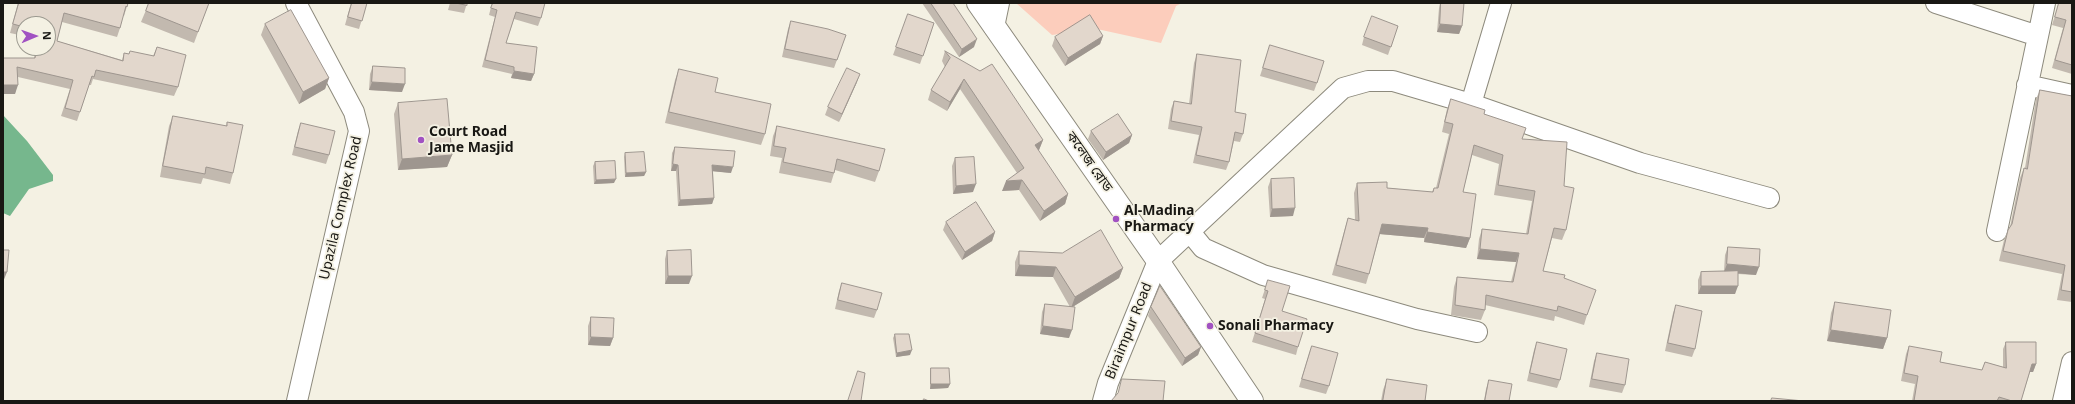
<!DOCTYPE html>
<html>
<head>
<meta charset="utf-8">
<style>
	body { margin:0 }
	#map { position:relative; width:2075px; height:404px; overflow:hidden; background:#f4f1e3; font-family:"Noto Sans",sans-serif }
	canvas { display:block }
	.frame { position:absolute; inset:0; border:4px solid #191814; pointer-events:none }
	.north { position:absolute; left:16px; top:16px; width:40px; height:40px; box-sizing:border-box; background:#f4f1e3; border:1px solid #9c9a90; border-radius:50%; rotate:88deg; font-size:11px; font-weight:700; line-height:16px; text-align:center; color:#191814 }
	.north::after { content:''; display:block; margin:auto; width:14px; height:18px; background:#a151c2; clip-path:polygon(50% 0,100% 100%,50% 72%,0 100%) }
</style>
</head>
<body>
<div id="map">
<canvas width="2075" height="404"></canvas>
<div class="frame"></div>
<div class="north">N</div>
</div>
<script>
const ctx = document.querySelector('canvas').getContext('2d');
ctx.lineJoin = 'round';
function paint(path, color) {
  ctx.fillStyle = color;
  ctx.fill(path, 'evenodd');
}
function strokePath(path, color, width, dash) {
  ctx.strokeStyle = color;
  ctx.lineWidth = width;
  ctx.lineCap = dash ? 'butt' : 'round';
  ctx.setLineDash(dash || []);
  ctx.stroke(path);
}
function write(font, color, halo, rows, align = 'center') {
  ctx.font = font + ' "Noto Sans","Noto Sans Bengali",sans-serif';
  ctx.lineWidth = 3.5;
  ctx.setLineDash([]);
  ctx.textBaseline = 'middle';
  ctx.strokeStyle = halo;
  ctx.fillStyle = color;
  for (const [text, x, y, turn = 0] of rows) {
    ctx.save();
    ctx.translate(x, y);
    ctx.rotate((+turn || 0) * Math.PI / 180);
    ctx.textAlign = isNaN(turn) ? turn : align;
    if (halo) ctx.strokeText(text, 0, 0);
    ctx.fillText(text, 0, 0);
    ctx.restore();
  }
}
const green = new Path2D(`
	M1016,3H1182L1176,6L1161,43L1097,29L1052,35Z`);
const water = new Path2D(`
	M3,115L27,141L53,175V181L29,189L10,216L3,213Z`);
const minor = new Path2D(`
	M296,3L354,112L359,131L297,401
	M1936,3L2038,36
	M994,27L999,3
	M2027,85L2072,95
	M1471,104L1501,3
	M1997,231L2045,3
	M1190,232L1203,248L1263,275L1417,319L1477,332
	M1103,401L1108,383L1158,261L1343,88L1368,81H1393L1471,104L1640,163L1769,198
	M2063,401L2072,362`);
const major = new Path2D(`
	M978,3L1158,261L1252,401`);
const wall = new Path2D(`
	M18,3H128L124,16L123,15L120,28L117,37L62,22L57,41L122,60L124,53L129,54L153,56L157,47L178,87L174,96L93,79L91,85H89L77,121L61,116L70,89L18,77L15,94L3,58H34L36,48H48V24H24V36L10,33Z
	M149,3H209L194,43L141,22Z
	M351,3H367L359,29L345,25Z
	M450,3H467L464,13L448,10Z
	M492,3L541,18L538,26L514,19L506,43L534,74L531,81L511,78L512,74L482,67L495,17L489,15Z
	M922,3H953L974,47L959,57Z
	M1440,3H1441L1462,26L1459,34L1437,32L1439,8Z
	M2059,3H2072V74L2052,68L2063,28L2052,25Z
	M908,14L934,23L920,64L893,55Z
	M791,21L846,35L834,68L782,57L788,29Z
	M265,24L329,78L325,89L299,104L261,35Z
	M1398,26L1388,55L1362,45L1364,37Z
	M1103,36L1100,44L1065,66L1052,46L1055,37Z
	M1270,45L1317,83L1314,91L1260,76Z
	M945,51L1043,140L1039,150L1038,151L1068,194L1065,204L1040,221L1019,190L1002,191L1017,173L960,89L947,111L928,100L931,90L945,67L942,61Z
	M1197,54L1235,112L1243,134L1240,142L1234,141L1229,162L1226,170L1193,163L1199,135L1168,129L1171,109L1174,101L1189,104L1194,63Z
	M373,66L402,92L369,90L370,74Z
	M679,69L715,92L765,134L761,145L665,123L675,80Z
	M857,82L839,122L825,115L828,107Z
	M2040,90L2072,96V302L2057,300L2062,274L1999,261L2004,240L2008,230L2010,227L2020,178L2024,168H2025L2036,99Z
	M1451,99L1484,114L1522,139L1564,186L1566,230L1562,240L1552,238L1543,271L1564,278L1587,315L1584,325L1555,316L1554,321L1485,305V310L1481,320L1451,315L1454,287L1457,277L1511,282L1516,262L1477,259L1479,239L1482,229L1526,234L1532,201L1494,195L1499,164L1472,155L1463,192L1470,238L1466,248L1424,242V238L1380,234L1369,274L1366,284L1332,275L1345,228L1348,218L1355,220L1354,193L1357,183L1387,188L1432,192L1434,188H1436L1449,134L1442,132L1447,109Z
	M398,103L452,155L447,167L398,170L394,114Z
	M173,116L226,126L227,122L233,173L230,184L203,178L201,184L160,177L169,126Z
	M301,123L329,155L326,164L292,155L298,131Z
	M777,126L879,171L875,182L835,170L831,183L779,173L782,158L770,156L773,136Z
	M1091,131L1132,135L1129,143L1103,160L1088,139Z
	M675,147L731,173L713,171L714,198L712,204L678,206L676,171H671L672,153Z
	M625,153L646,172L644,176L625,177L624,157Z
	M955,158L973,192L953,194L952,166Z
	M595,162L614,183L594,184L593,166Z
	M1271,179L1293,216L1270,217L1268,187Z
	M946,222L995,232L992,241L962,260L943,230Z
	M1728,247L1756,275L1738,274L1735,294H1698V280L1701,272L1724,271L1725,255Z
	M667,251L689,284H665V259Z
	M1019,251L1123,268L1119,278L1072,307L1069,338L1040,334L1042,312L1045,304L1070,307L1053,277L1015,276V262Z
	M1268,280L1282,311L1298,347L1296,355L1252,342L1265,299L1262,298Z
	M842,283L877,310L874,318L835,309L839,291Z
	M1835,302L1887,338L1883,349L1827,341L1831,313Z
	M1676,305L1695,349L1692,357L1665,351L1673,313Z
	M1151,307L1201,347L1198,355L1182,366L1148,316Z
	M591,317L613,338L610,346L588,345V326Z
	M895,334L910,355L896,357L893,338Z
	M1537,342L1560,380L1557,388L1527,381L1534,350Z
	M2006,342L2036,364L2033,372H2030L2021,401H1912L1915,384L1901,381L1906,354L1909,346L1940,362L1982,370L1985,362L2003,367V349Z
	M1312,346L1329,386L1326,394L1299,387L1309,354Z
	M1597,353L1625,385L1622,393L1589,387L1594,361Z
	M931,368L950,384L948,388L930,389V372Z
	M1387,379L1425,401H1381L1383,390Z
	M1489,380L1509,401H1484L1486,389Z`);
const shadedWall = new Path2D(`
	M1440,24L1462,26L1459,34L1437,32Z
	M1103,36L1100,44L1065,66L1068,58Z
	M977,39L974,47L959,57L962,49Z
	M514,71L534,74L531,81L511,78Z
	M860,74L857,82L839,122L842,114Z
	M329,78L325,89L299,104L303,92Z
	M964,79L960,89L947,111L950,102Z
	M372,82L405,84L402,92L369,90Z
	M3,85H18L15,94H3Z
	M1132,135L1129,143L1103,160L1106,152Z
	M1043,140L1039,150L1031,155L1035,145Z
	M452,155L447,167L398,170L402,159Z
	M673,164L678,165L676,171H671Z
	M712,165L733,167L731,173L710,171Z
	M646,172L644,176L625,177L626,173Z
	M616,179L614,183L594,184L596,180Z
	M1022,180L1019,190L1002,191L1006,181Z
	M976,184L973,192L953,194L956,186Z
	M1068,194L1065,204L1040,221L1044,211Z
	M714,198L712,204L678,206L680,200Z
	M1295,208L1293,216L1270,217L1272,209Z
	M1382,224L1428,228L1424,238L1379,234Z
	M995,232L992,241L962,260L965,252Z
	M1427,232L1470,238L1466,248L1424,242Z
	M1480,249L1519,253L1516,262L1477,259Z
	M1727,264L1759,267L1756,275L1724,272Z
	M1019,265L1056,267L1053,277L1015,276Z
	M1123,268L1119,278L1071,308L1075,297Z
	M3,272H7L3,282Z
	M668,276H692L689,284H665Z
	M1701,286H1738L1735,294H1698Z
	M1043,326L1072,330L1069,338L1040,334Z
	M1831,330L1887,338L1883,349L1827,341Z
	M591,337L613,338L610,346L588,345Z
	M1201,347L1198,355L1182,366L1185,358Z
	M912,350L910,355L896,357L897,353Z
	M2032,364H2036L2033,372H2029Z
	M931,384H950L948,388L930,389Z`);
const building = new Path2D(`
	M19,3H128L127,7L126,6L120,28L64,13L57,41L123,61L124,53L129,54L130,51L154,56L157,47L186,55L178,87L96,70L94,77L92,76L80,112L65,108L73,80L17,67L18,85H3V58H35L37,48H48V24H24V27L13,24Z
	M149,3H209L198,32L146,11Z
	M352,3H367L362,21L348,17Z
	M456,3H467V5Z
	M493,3H545L541,18L516,12L506,43L537,47L534,74L514,71V67L485,60L497,10L491,8Z
	M931,3H953L977,39L962,49Z
	M1441,3H1464L1462,26L1440,24Z
	M2059,3H2072V65L2055,60L2066,20L2055,17Z
	M291,10L329,78L303,92L265,24Z
	M908,14L934,23L923,56L896,47Z
	M1090,15L1103,36L1068,58L1055,37Z
	M1372,16L1398,26L1391,47L1364,37Z
	M791,21L828,29L846,35L837,60L785,49Z
	M1270,45L1324,61L1317,83L1263,68Z
	M945,51L980,71L992,64L1043,140L1035,145L1068,194L1044,211L1022,180L1006,181L1024,168L964,79L950,102L931,90L950,58Z
	M1197,54L1241,60L1235,112L1246,114L1243,134L1235,132L1229,162L1196,155L1202,127L1171,121L1174,101L1191,104Z
	M373,66L405,68V84L372,82Z
	M847,68L860,74L842,114L828,107Z
	M679,69L718,78L715,92L771,104L765,134L669,112Z
	M2040,90L2072,96V292L2061,290L2065,265L2003,251L2008,230L2012,224L2024,168L2027,169Z
	M447,99L452,155L402,159L398,103Z
	M1451,99L1485,110L1484,114L1526,128L1522,139L1567,142L1564,186L1574,188L1566,230L1554,228L1543,271L1565,275L1564,278L1596,290L1587,315L1558,306L1557,311L1486,295L1485,310L1455,305L1457,277L1513,282L1519,253L1480,249L1482,229L1528,234L1535,191L1498,185L1503,155L1474,145L1463,192L1476,194L1470,238L1427,232L1428,228L1382,224L1369,274L1336,265L1348,218L1359,221L1357,183L1387,182V188L1433,192L1434,188H1438L1453,124L1445,122Z
	M1118,114L1132,135L1106,152L1091,131Z
	M173,116L227,126V122L243,125L233,173L206,167L205,174L163,166Z
	M301,123L335,131L329,155L295,147Z
	M777,126L885,149L879,171L837,159L834,173L783,162L786,148L774,146Z
	M675,147L735,151L733,167L712,165L714,198L680,200L678,165L673,164Z
	M644,152L646,172L626,173L625,153Z
	M974,157L976,184L956,186L955,158Z
	M615,161L616,179L596,180L595,162Z
	M1294,178L1295,208L1272,209L1271,179Z
	M976,202L995,232L965,252L946,222Z
	M1101,230L1123,268L1075,297L1056,267L1019,265V251L1062,253Z
	M1728,247L1760,249L1759,267L1727,264Z
	M3,250H9L7,272H3Z
	M691,250L692,276H668L667,251Z
	M1738,271V286H1701V272Z
	M1268,280L1290,286L1282,311L1307,319L1298,347L1255,333L1268,291L1265,290Z
	M842,283L882,293L877,310L838,300Z
	M1160,286L1201,347L1185,358L1151,307Z
	M1835,302L1891,310L1887,338L1831,330Z
	M1045,304L1075,307L1072,330L1043,326Z
	M1676,305L1702,311L1695,349L1668,343Z
	M591,317L614,318L613,338L591,337Z
	M895,334H909L912,350L897,353Z
	M1537,342L1567,349L1560,380L1530,373Z
	M2006,342H2036V364H2032L2021,401H2012L1999,397L1997,401H1914L1918,376L1904,373L1909,346L1942,352L1940,362L1982,370L1985,362L2006,368Z
	M1312,346L1338,353L1329,386L1302,379Z
	M1597,353L1629,359L1625,385L1592,379Z
	M931,368H949L950,384H931Z
	M858,371L865,373L861,401H848Z
	M1122,379L1165,381L1163,401H1111L1118,393Z
	M1387,379L1427,385L1425,401H1383Z
	M1489,380L1512,384L1509,401H1485Z
	M1772,398L1804,401H1771Z
	M924,399L929,401H923Z`);
const markers = [
	[421,140,4,"#a151c2"],
	[1116,219,4,"#a151c2"],
	[1210,326,4,"#a151c2"]
];
const poiNames = [
	["Court Road",429,132],
	["Jame Masjid",429,148],
	["Al-Madina",1124,211],
	["Pharmacy",1124,227],
	["Sonali Pharmacy",1218,326]
];
const streetNames = [
	["কলেজ রোড",1089,162,55],
	["Upazila Complex Road",341,208,-77],
	["Biraimpur Road",1129,331,-68]
];
paint(green, '#fccdbc');
paint(water, '#76b78d');
strokePath(minor, '#8d8a7d', 22);
strokePath(major, '#8d8a7d', 24);
strokePath(minor, '#fff', 20);
strokePath(major, '#fff', 22);
paint(wall, '#c2b9af');
paint(shadedWall, '#9e968f');
paint(building, '#e2d7cc');
strokePath(building, '#9e968f', 1);
for (const [x, y, r, color] of markers) {
  const dot = new Path2D();
  dot.arc(x, y, r, 0, 2 * Math.PI);
  ctx.fillStyle = color;
  ctx.fill(dot);
  strokePath(dot, '#f4f1e3', 1.5);
}
write('bold 14px', '#191814', '#f4f1e3', poiNames, 'left');
write('14px', '#191814', '#f4f1e3', streetNames);
</script>
</body>
</html>
